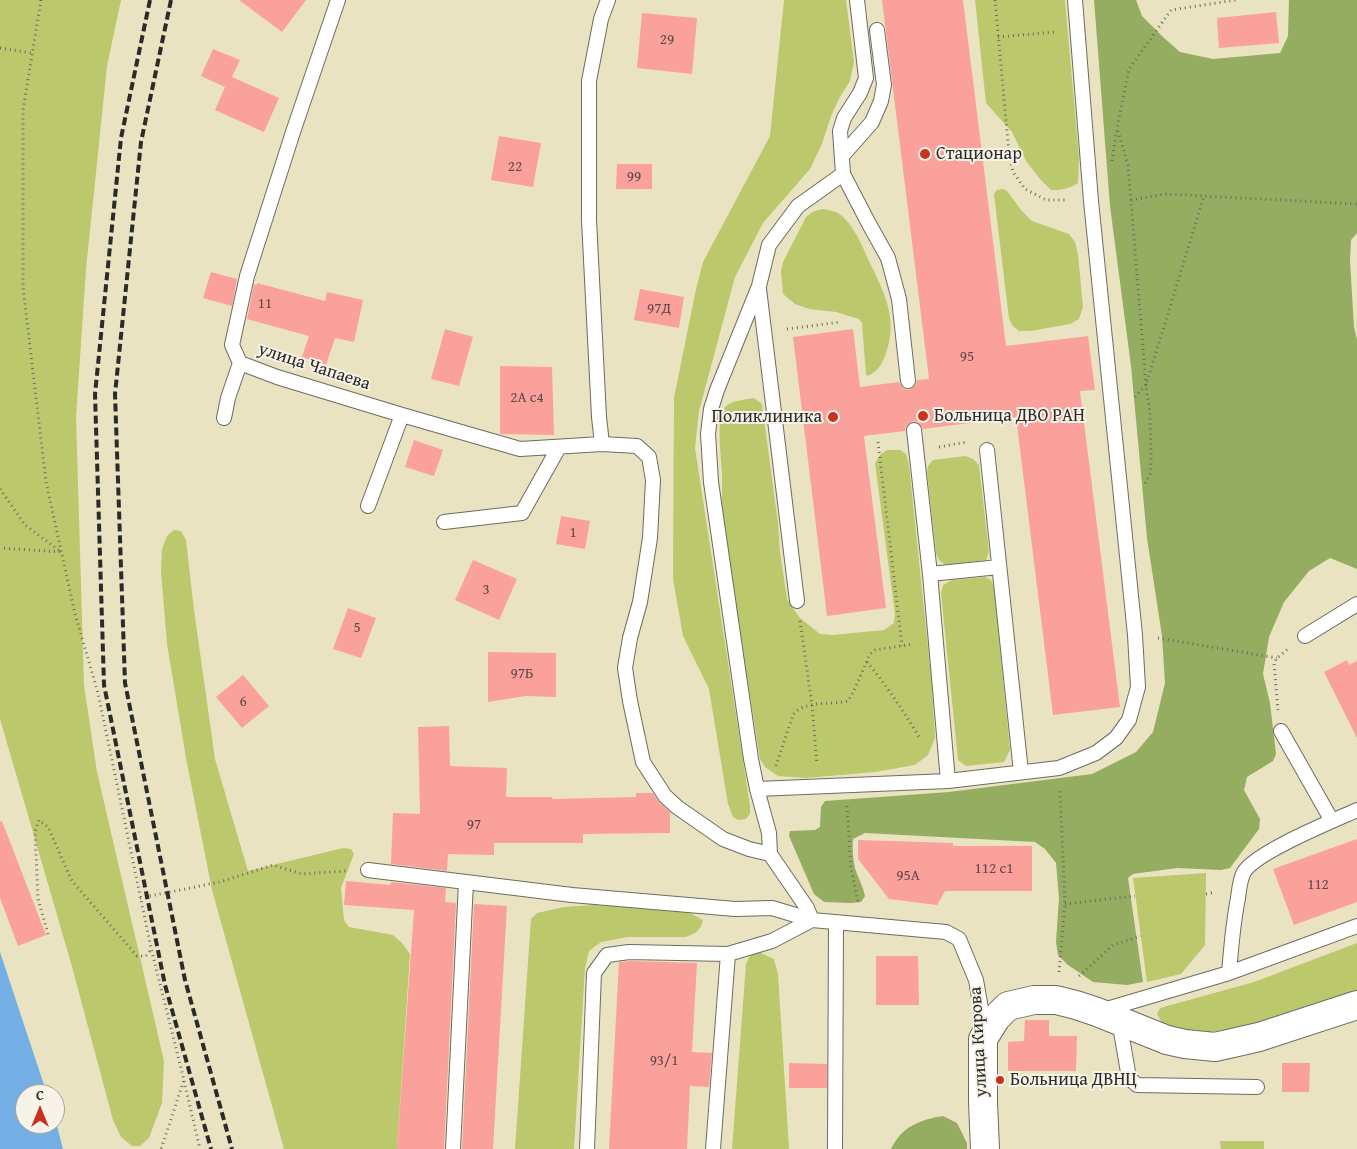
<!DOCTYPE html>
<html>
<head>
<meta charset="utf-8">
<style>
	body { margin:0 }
	#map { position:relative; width:1357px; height:1149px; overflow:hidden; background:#eae3c1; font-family:"Gentium Book Plus",serif }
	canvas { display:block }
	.north { position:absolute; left:15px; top:1084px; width:50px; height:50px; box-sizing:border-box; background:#f7f3e8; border:1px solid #a5a39c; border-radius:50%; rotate:0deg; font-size:14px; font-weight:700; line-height:20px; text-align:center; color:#2b2b2b }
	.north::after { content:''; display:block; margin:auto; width:18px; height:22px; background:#c8321e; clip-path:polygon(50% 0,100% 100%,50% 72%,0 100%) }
</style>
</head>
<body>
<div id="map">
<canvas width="1357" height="1149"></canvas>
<div class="north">С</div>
</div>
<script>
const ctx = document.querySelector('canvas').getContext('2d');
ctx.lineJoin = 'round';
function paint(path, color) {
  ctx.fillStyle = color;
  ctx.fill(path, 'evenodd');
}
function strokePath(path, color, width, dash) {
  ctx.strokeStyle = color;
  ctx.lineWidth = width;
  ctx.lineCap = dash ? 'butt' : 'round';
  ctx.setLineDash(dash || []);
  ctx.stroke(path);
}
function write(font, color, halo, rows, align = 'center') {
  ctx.font = font + ' "Gentium Book Plus",serif';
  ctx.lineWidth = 4;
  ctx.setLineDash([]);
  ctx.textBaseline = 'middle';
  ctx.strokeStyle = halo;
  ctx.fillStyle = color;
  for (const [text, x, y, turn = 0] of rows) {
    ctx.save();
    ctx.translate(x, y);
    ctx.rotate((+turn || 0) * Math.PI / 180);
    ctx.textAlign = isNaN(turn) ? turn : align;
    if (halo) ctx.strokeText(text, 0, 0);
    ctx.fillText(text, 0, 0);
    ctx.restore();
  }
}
const green = new Path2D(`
	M0,0H121L107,66L86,269L76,417L84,685L97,772L164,1061L162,1103L149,1138L140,1146H132L121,1137L113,1120L71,963L0,719Z
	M784,0H846L854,62L850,81L840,97L831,116L822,144L810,169L763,223L735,277L699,411L695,448L750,806V814L746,819L738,820L733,817L728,804L709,689L683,636L673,579L674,398L696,289L703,262L770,136Z
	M975,0H1065L1079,158L1078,183C1069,189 1062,190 1051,190L1040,179L1026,161L1012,132L986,103Z
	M1003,189L1007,191L1022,211L1032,221L1069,234L1075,242L1078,254L1083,307L1079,319L1070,324L1031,331H1019L1013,326L1009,319L994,194L997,190Z
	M823,209C828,210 834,211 838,213C853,223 862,245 869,261C885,294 899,320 885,356C881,366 877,372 867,376L866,374L862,323L859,319L836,312L809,309L795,304L783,294L781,271L783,262L806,217L814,211Z
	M754,398L762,404L778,523L780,552L787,599L799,617L820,634L833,635L884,630L894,623L895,614L875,463L881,454L887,450H900L906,454L909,465L932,686L935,738L928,755L915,765L875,772L806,778L778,776L765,767L760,759L721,512C722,500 722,488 722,476C722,460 715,419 725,407C732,400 744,400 754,398Z
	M966,456L973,459L979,465L989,552L986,560L945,565L939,560L936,553L927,472L928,466L933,460Z
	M174,530L181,531L186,540L194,610L215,759L248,871L343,848L351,849L354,854L341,888L344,920L349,927L393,935L402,943L410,954L397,1149H284L212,890L186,758L167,644L161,571L162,549L167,536Z
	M985,577L991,580L994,587L1010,750L1004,762L966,766L958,760L941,593L943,585L952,580Z
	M1206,873L1205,945L1181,974L1147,982L1133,878Z
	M594,905L677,910L690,913L703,920L701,926L697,932L686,937H628L601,942L589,951L585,968L574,1149H515L531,919L537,913L564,907Z
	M1357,943V992L1251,1025L1205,1033L1170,1029L1161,1021L1157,1014L1160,1008L1254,982Z
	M759,952L774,959L778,974L789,1149H732L746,964L751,953Z
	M1220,1141H1264V1149H1221Z`);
const forest = new Path2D(`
	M1094,0H1136L1142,16L1163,37L1180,52L1213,59L1280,53L1288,36L1289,0H1357V233L1351,240L1350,261L1354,327L1357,340V569L1330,558L1309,571L1284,602L1269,637L1263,674L1270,703L1276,754L1273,761L1247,777L1244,790L1260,819L1259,829L1230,868L1221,870L1177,868L1133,874L1128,878L1143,982L1127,985L1093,982L1068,965L1058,955L1056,942L1059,898L1056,863L1045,849L1035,842L865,833L853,839C852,848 853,859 855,868C858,878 863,886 865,896L861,902L851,903L824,902L814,894L789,836L790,831L815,830L820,827L821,807L825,801L949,792L1092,774L1136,752L1153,732L1165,683L1162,636L1147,538L1131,366L1110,206Z
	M943,1116L957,1123L967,1143V1149H891C902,1126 920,1120 943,1116Z`);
const water = new Path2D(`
	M0,952L47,1094H25V1124H55V1118L63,1149H0Z`);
const building = new Path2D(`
	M239,0H306L282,32Z
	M882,0H963L1006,346L1088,336L1095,390L1080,391L1120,707L1053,715L1016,417L923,429L918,422L913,421L906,426L905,431L864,436L886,608L827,616L793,337L853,329L860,387L899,382L901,386L904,389L909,390L916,385L917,380L929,379Z
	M1276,12L1279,43L1219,48L1217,18Z
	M642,13L697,18L692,74L637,68Z
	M213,49L240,60L232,77L279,98L264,132L215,110L225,87L201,76Z
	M499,136L541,143L533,187L491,180Z
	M617,164H652V189H616Z
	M211,272L237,279L232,306L203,298Z
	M257,283L325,301L327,292L363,300L354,342L335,338L326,365L302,357L309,336L247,319L254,284L257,285Z
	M640,289L684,297L679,328L634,320Z
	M445,329L473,337L459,386L431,379Z
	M500,366L552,367L554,435L500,434Z
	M414,440L443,450L434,476L405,467Z
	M561,516L590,521L585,549L556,544Z
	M473,560L517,579L499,620L455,600Z
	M348,608L376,618L361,658L333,649Z
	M488,652L556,653V697L526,696L488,702Z
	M1347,660L1349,665L1357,661V738L1324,672Z
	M243,675L269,706L242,728L216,697Z
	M449,726L450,766L507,768L506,797H552V799L636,797V793H653L659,802L670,812V833L583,834V843H494V855L448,854L447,871L391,864L393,813L420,814L418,727Z
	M2,821L46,935L18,946L0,898V822Z
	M1357,839V902L1294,925L1273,869Z
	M858,840L953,843V846H1032V891H945L937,905L889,899L858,859Z
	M346,881L390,885L391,882L446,888L445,902L456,903L444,1149H397L414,910L344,905Z
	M474,904L507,906L493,1149H462Z
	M876,956H918L919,1005H876Z
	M630,961L697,963L692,1052L712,1053L709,1087L690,1086L687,1149H609L619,962Z
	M1025,1020H1049V1036H1077L1076,1071H1008V1042L1024,1041Z
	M789,1063L827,1064V1088H789Z
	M1282,1063H1310L1309,1092H1282Z`);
const path = new Path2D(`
	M41,0L23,110V287L46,482L75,614L98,693L151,948L184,1080L161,1149
	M995,0L1009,153L1013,172L1025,189L1046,200H1068
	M998,37L1055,32
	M0,48L32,53
	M1118,131L1128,165L1146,385L1150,413L1151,460L1150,474L1144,486
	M1112,161L1117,128L1129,69L1171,10L1236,0
	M1131,200L1165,194L1357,204
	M787,329L841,322
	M1135,397L1146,385L1204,196
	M878,442L902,646
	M939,447L967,442
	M0,489L25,525L61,552L0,548
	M800,621L812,705L817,764
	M1158,638L1277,658
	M867,662C887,686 904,712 921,740
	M1278,710L1274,663L1277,658L1288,649
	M776,766L793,715C803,700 832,705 848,701L853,693L870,654L875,650L913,644
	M847,806L851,869L858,902
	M1206,894L1215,892
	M140,898L220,882L273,865L302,874L346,871
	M1065,904L1135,896
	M48,934L38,899L35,832L39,820L48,827L72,881L137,956H146L151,949
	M1059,972L1065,904L1060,791
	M1079,976L1113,945L1141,936
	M184,1081L200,1149`);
const service = new Path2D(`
	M338,0L293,132L247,276L232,345L240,363L277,377L402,415L520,449L602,444
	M608,0L601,19L589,81V220L599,417L602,444L637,446L649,457L653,480L650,538L640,602L630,638L625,668L630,701L643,762L665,796L677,807L723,839L749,849L770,854
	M842,156L872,122L881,101L884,85L877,30
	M843,174L869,224L888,258L899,299L908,381
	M759,289L797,601
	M224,418L228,398L240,363
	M914,430L930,574L948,781
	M987,450L1021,772
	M368,506L402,415
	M444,522L522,513L559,447
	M930,574L999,567
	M1305,636L1357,604
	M1281,731L1332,821
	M757,789L948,781L1059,768L1096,753L1116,738L1129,720L1138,687L1135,635L1091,201L1075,0
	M368,870L572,895L735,909L772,908L812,920L946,932L959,939L976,980L981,1009L982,1033
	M812,920L807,908L770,854L769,833L757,789L751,759L711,482L708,434L711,409L717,390L759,286L769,245L798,206L843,174L840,131L844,118L860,93L866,78L857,0
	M1229,973C1231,948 1233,923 1238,898C1239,890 1240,879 1244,872C1256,852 1333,821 1357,810
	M1100,1011L1229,973L1357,926
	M1119,1020L1129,1078L1137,1085L1257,1087
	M453,1149L466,882
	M587,1149L594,973L607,955L629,952L728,954
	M713,1149L728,954L772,941L812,920
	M835,1149L836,923`);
const tertiary = new Path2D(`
	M985,1149L983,1102V1039L996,1018L1008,1006L1034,1000H1056L1076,1005L1097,1012L1167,1040L1185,1044L1215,1047L1259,1037L1357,1005`);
const rail = new Path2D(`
	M150,0L121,138L95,394L104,685L165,985L211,1149
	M171,0L141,142L115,394L125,683L185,980L232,1149`);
const markers = [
	[925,154,6,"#c8321e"],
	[923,416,6,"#c8321e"],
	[833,417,6,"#c8321e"],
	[1000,1080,5,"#c8321e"]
];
const numberNames = [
	["29",667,40],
	["22",515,167],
	["99",634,177],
	["11",265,304],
	["97Д",659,309],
	["95",967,357],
	["2А с4",527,398],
	["1",573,533],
	["3",486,590],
	["5",357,628],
	["97Б",522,674],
	["6",243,702],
	["97",474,825],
	["112 с1",994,869],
	["95А",908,876],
	["112",1318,885],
	["93/1",664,1061]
];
const poiNames = [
	["Стационар",936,154],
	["Больница ДВО РАН",934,416],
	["Поликлиника",822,417,"right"],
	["Больница ДВНЦ",1010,1080]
];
const streetNames = [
	["улица Чапаева",314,367,18],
	["улица Кирова",979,1042,-93]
];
paint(green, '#bbc96c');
paint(forest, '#94ad60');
paint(water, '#73afe5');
paint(building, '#faa19c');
strokePath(service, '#6e6b60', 16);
strokePath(tertiary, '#6e6b60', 30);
strokePath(path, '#6e6b60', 3, [1, 4]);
strokePath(service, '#fff', 14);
strokePath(tertiary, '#fff', 28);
strokePath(rail, '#2b2b2b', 4, [8, 4]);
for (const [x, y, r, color] of markers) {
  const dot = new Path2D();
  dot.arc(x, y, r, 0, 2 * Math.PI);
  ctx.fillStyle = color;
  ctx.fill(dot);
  strokePath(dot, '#f7f3e8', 2);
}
write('15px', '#5f4847', null, numberNames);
write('18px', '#2b2b2b', '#f7f3e8', poiNames, 'left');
write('18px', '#2b2b2b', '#f7f3e8', streetNames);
</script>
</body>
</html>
